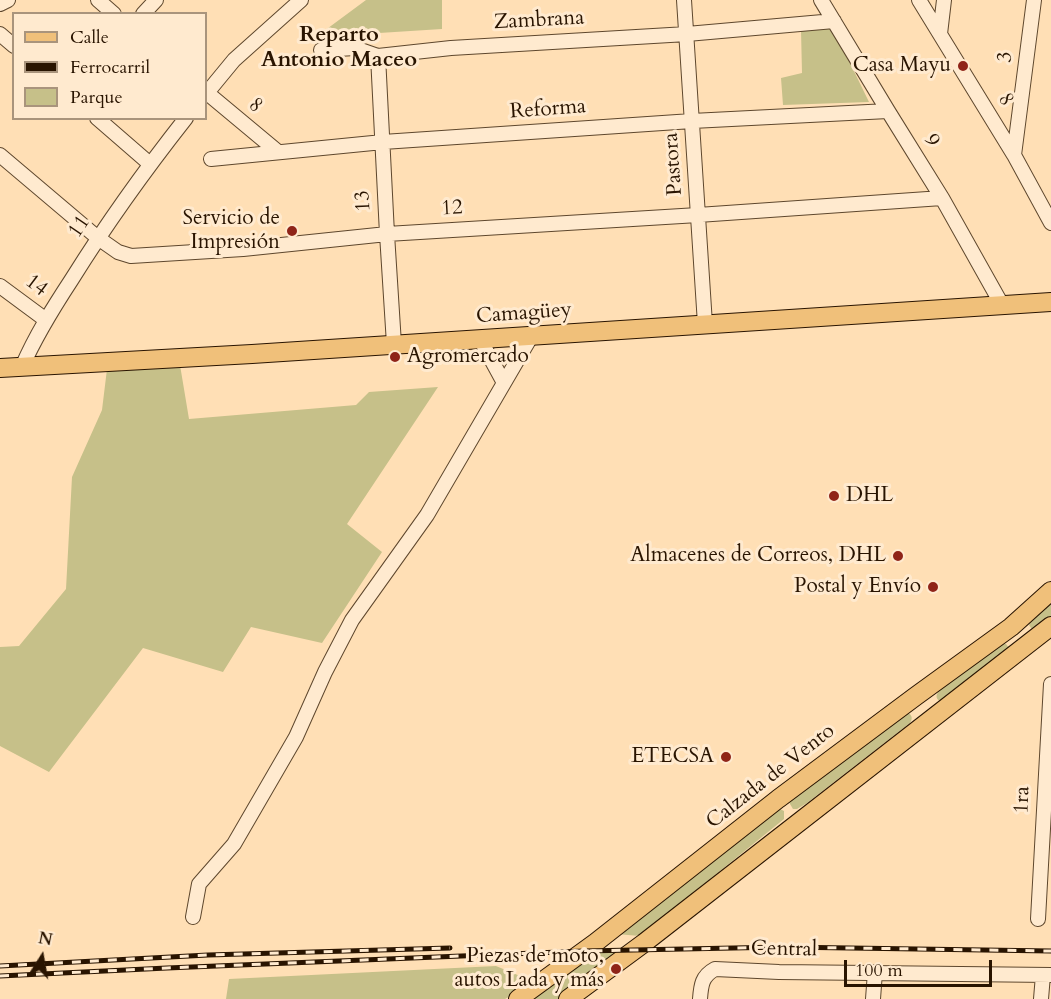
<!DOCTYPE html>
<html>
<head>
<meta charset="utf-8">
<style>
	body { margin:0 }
	#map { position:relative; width:1051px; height:999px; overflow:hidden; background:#ffdfb5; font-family:Cardo,serif }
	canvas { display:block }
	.legend { position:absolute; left:12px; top:12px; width:195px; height:108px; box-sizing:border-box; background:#ffeacf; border:2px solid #a9947c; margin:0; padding:8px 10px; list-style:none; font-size:18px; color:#291400 }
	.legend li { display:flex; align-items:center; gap:12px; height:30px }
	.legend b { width:30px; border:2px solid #a9947c }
	.north { position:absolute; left:12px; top:927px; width:60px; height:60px; -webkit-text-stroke:4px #ffeacf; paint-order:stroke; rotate:11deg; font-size:16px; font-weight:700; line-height:24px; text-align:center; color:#291400 }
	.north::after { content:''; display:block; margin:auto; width:21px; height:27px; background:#291400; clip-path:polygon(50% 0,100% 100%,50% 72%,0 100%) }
	.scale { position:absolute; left:844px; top:960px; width:148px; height:27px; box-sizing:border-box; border:3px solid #291400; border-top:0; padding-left:8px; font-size:18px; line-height:21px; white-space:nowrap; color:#291400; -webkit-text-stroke:4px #ffeacf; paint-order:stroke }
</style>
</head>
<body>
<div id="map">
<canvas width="1051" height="999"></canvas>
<ul class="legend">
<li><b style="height:8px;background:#f0c07a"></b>Calle</li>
<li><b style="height:8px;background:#291400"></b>Ferrocarril</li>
<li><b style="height:16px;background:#c6c089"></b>Parque</li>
</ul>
<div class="north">N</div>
<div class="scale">100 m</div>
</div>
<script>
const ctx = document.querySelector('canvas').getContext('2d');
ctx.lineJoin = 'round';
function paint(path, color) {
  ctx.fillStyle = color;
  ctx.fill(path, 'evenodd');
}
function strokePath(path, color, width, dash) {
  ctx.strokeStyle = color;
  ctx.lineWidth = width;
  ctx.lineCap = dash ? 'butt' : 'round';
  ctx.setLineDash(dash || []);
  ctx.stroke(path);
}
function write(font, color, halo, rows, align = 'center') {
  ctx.font = font + ' Cardo,serif';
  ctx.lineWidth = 6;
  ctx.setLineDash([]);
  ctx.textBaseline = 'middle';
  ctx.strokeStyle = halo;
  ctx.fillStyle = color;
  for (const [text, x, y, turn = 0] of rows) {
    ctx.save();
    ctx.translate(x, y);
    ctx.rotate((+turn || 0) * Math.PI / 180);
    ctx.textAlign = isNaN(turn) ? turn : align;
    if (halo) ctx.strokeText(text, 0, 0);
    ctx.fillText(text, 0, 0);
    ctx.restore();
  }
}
const green = new Path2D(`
	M366,0H442V29L316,37Z
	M833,28L869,102L783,105L781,78L802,73L801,30Z
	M180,365L189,419L356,405L369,392L438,387L347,524L382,552L322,643L251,627L223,672L143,648L49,772L0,746V647L19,646L66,589L72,477L102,410L107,369Z
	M1051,599V619L1034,630L1031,628L1029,625L1031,618Z
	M1002,643L1006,644L1010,649L941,702C936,699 935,696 939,691Z
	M907,712C912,715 913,718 910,723L807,803L797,809H793L790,804L789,801Z
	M780,809L784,811V819L640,936L616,934Z
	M634,950L568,999H518L584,951Z
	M496,966L520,976L514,994L505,999H226L229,979Z`);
const minor = new Path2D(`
	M98,0L114,14
	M684,0L705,324
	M821,0L888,111L942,198L1002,305
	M919,0L1014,155L1051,223
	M0,4L8,0
	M143,14L156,0
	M0,34L14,46
	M940,34L944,0
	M321,50L355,48L378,56L451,48L687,34L834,21
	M378,56L387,234L394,344
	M206,92L278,152
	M206,94L234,60L301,0
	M97,118L150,164
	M0,155L98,238L118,252L131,256L243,249L387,234L698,215L942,198
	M1014,155L1034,0
	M211,159L383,142L692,121L888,111
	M0,286L46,320
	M480,339L504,383
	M22,367C36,335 53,308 72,279C107,223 145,170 186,118
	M193,917L199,884L234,844L296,737L325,672L352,620L427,515L532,335
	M1038,919L1051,684
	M700,999C701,985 702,976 715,969L779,972L1051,975
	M873,999L875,972
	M1041,999L1043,975`);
const major = new Path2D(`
	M0,368L252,354L1051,302
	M518,999L595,943L778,799L916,696L1011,627L1051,591
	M568,999L644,943L1051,626`);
const rail = new Path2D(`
	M0,966L208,955L450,948
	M0,976L167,968L584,951L783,947L1051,951`);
const markers = [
	[963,66,6,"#8f2418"],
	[292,231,6,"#8f2418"],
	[395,357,6,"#8f2418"],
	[834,496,6,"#8f2418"],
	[898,556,6,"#8f2418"],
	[933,587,6,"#8f2418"],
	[726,757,6,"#8f2418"],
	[616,969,6,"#8f2418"]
];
const streetNames = [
	["Zambrana",539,21,-3],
	["3",1006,57,-83],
	["8",1005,100,58],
	["8",255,106,40],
	["Reforma",548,110,-4],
	["9",931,141,58],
	["Pastora",674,164,-94],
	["13",364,201,-93],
	["12",452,209,-3],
	["11",80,227,-56],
	["14",36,286,37],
	["Camagüey",524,314,-4],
	["Calzada de Vento",771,777,-38],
	["1ra",1023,800,-87],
	["Central",784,950,1]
];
const poiNames = [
	["Casa Mayu",951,66],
	["Servicio de",280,219],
	["Impresión",280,243],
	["Agromercado",407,357,"left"],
	["DHL",846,496,"left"],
	["Almacenes de Correos, DHL",886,556],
	["Postal y Envío",921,587],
	["ETECSA",714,757],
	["Piezas de moto,",604,957],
	["autos Lada y más",604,981]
];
const neighbourhoodNames = [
	["Reparto",339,36],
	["Antonio Maceo",339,61]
];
paint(green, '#c6c089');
strokePath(minor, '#5e472d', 16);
strokePath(major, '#291400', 20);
strokePath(minor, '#ffeacf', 14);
strokePath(major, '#f0c07a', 18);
strokePath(rail, '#291400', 5);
strokePath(rail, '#ffeacf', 3, [9]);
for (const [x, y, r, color] of markers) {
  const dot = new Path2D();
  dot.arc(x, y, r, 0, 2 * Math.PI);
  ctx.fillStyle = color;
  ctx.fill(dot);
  strokePath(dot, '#ffeacf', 2);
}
write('21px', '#291400', '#ffeacf', streetNames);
write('21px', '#291400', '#ffeacf', poiNames, 'right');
write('bold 22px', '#291400', '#ffeacf', neighbourhoodNames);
</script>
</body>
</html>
